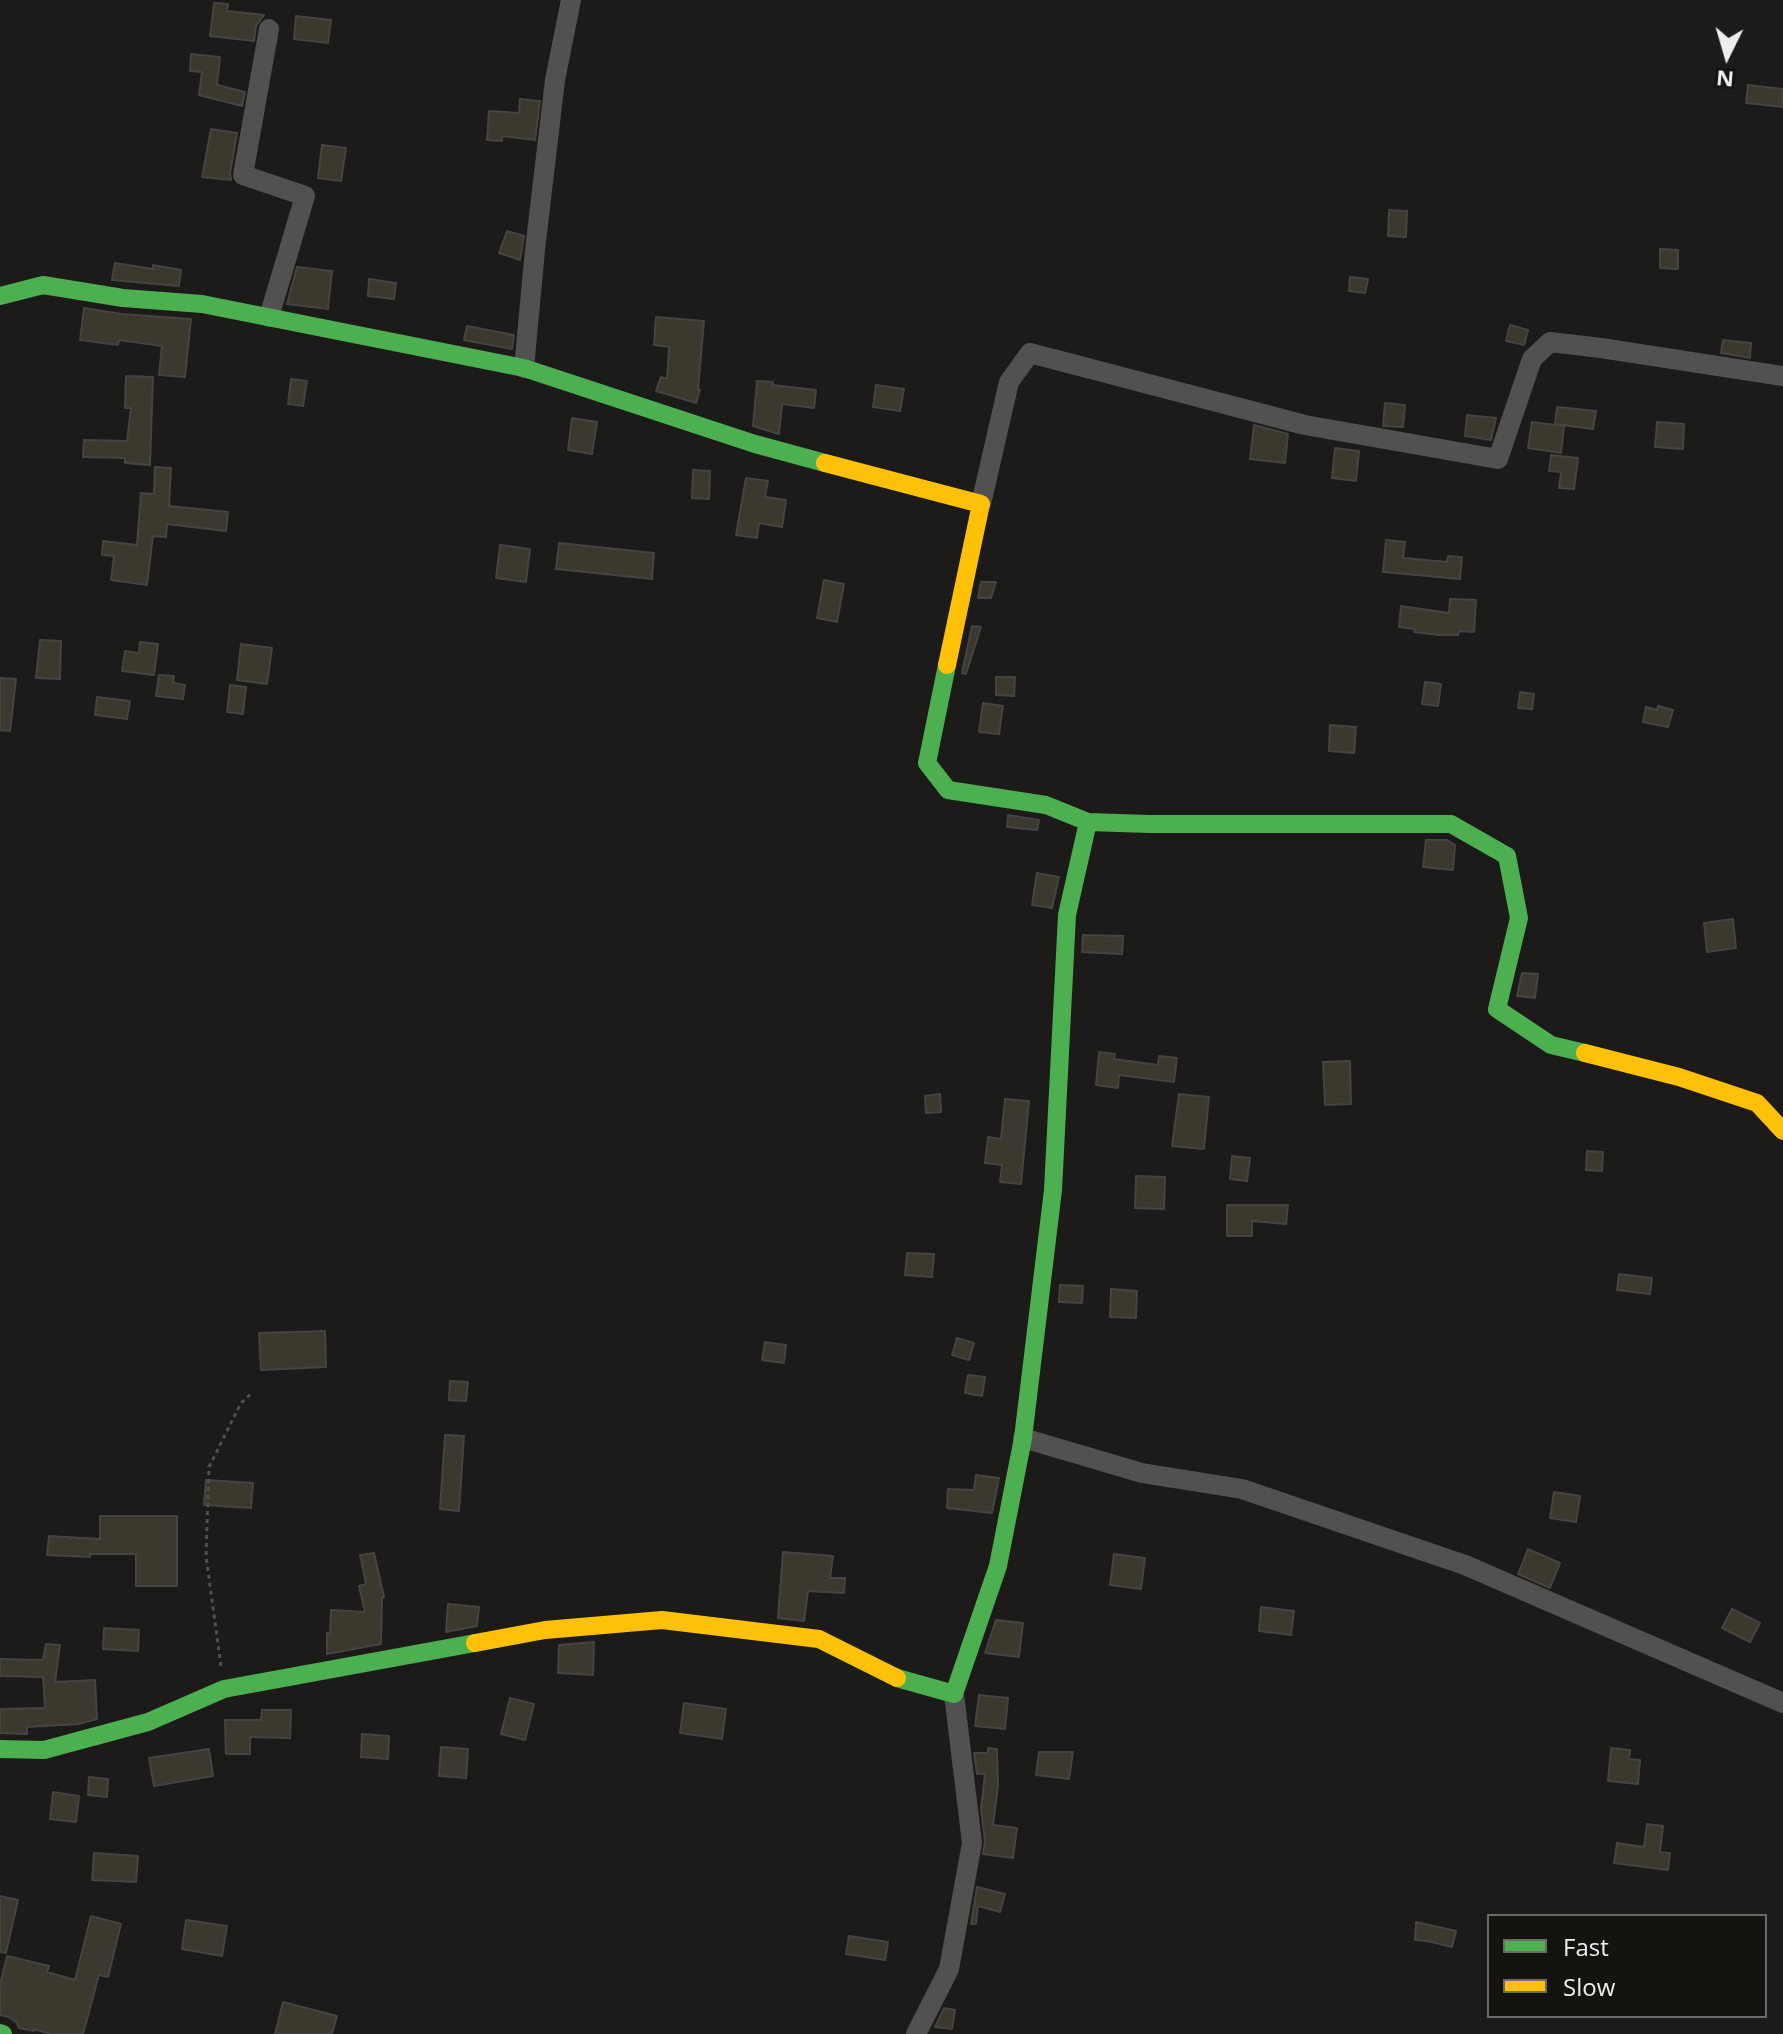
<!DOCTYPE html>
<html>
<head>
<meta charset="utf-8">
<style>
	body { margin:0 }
	#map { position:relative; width:1783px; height:2034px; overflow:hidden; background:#1c1b1a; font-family:"Open Sans",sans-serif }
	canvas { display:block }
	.legend { position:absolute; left:1487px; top:1914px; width:280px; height:104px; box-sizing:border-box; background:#141310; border:2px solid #6c6b68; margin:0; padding:10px 14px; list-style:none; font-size:24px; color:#efeeec }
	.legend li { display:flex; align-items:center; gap:16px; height:40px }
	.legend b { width:40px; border:2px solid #6c6b68 }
	.north { position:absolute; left:1687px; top:16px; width:80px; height:80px; -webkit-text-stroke:6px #141310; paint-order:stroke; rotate:185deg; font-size:22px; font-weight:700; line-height:32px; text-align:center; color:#efeeec }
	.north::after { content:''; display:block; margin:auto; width:28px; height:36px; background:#efeeec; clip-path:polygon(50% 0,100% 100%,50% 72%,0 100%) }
</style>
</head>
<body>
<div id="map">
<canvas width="1783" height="2034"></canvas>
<ul class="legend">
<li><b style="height:10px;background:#4caf50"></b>Fast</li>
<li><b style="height:10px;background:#ffc107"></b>Slow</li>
</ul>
<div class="north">N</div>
</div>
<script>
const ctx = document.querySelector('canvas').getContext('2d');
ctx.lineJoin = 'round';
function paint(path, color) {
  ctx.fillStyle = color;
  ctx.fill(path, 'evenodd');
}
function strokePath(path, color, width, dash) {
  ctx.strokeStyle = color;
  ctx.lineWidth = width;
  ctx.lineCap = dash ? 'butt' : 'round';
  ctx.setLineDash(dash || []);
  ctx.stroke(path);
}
const building = new Path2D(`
	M214,3L228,4L227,11L264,15L256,26L254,41L210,36Z
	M296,16L331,20L328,43L294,39Z
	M191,54L220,57L217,85L245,92L242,106L199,95L202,72L190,71Z
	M1748,85L1783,89V107L1746,103Z
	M520,99L540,101L535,140L502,136V141L487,140L489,111L519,113Z
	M211,129L237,133L230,173L231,180L202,177Z
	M322,145L346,148L341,181L318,178Z
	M1389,210L1407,211L1406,237L1388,236Z
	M507,231L524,236L520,260L499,253Z
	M1660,249L1678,250V269L1660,268Z
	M115,263L153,269V265L181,270L179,286L112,280Z
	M297,267L332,271L328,309L287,304Z
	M1350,277L1368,279L1365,293L1349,291Z
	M369,279L396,283L394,299L368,296Z
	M84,308L122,314L191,319L185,377L159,375L162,346L119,340L118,345L80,340Z
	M656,317L704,321L698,389L700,390L696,403L656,391L661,377L667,379L669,347L654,345Z
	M1510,325L1528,330L1524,345L1506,341Z
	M467,326L514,335L512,349L464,340Z
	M1723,340L1751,343L1750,358L1721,353Z
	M126,376L153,377L150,465L125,463V458L83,457L84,440L127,441L131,408H125Z
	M291,379L307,381L303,406L288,404Z
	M757,381L773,382L772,385L816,390L814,408L782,404L779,434L753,426Z
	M876,385L904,389L900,411L873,407Z
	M1385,403L1405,405L1403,427L1383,426Z
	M1557,407L1596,411L1593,429L1555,424Z
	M1467,415L1496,418L1491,440L1465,436Z
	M572,418L597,422L592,454L568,450Z
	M1532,422L1564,426L1561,453L1528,448Z
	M1657,422L1684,424L1683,449L1655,447Z
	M1254,425L1288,434L1285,463L1250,459Z
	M1335,448L1359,451L1356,481L1332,478Z
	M1551,455L1578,458L1574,489L1559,488L1561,472L1549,471Z
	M155,467L171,468L169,506L228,512L226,531L167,524L166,537L153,536L147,585L111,580L114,556L102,555L103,541L137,545L141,493L154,494Z
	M693,470L710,471L709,499L692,498Z
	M746,478L768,481L765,497L786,500L782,527L759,523L757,538L736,535Z
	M1386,540L1405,542L1403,558L1447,562L1448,556L1462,557L1460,579L1383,572Z
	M559,543L654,553L652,579L556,569Z
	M500,545L530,549L526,582L496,578Z
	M824,580L844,584L837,622L817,618Z
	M981,582H996L991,598H978Z
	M1450,599L1476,600L1474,632L1459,631L1458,635H1439L1414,632L1415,629L1399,627L1401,606L1449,613Z
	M972,626L981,627L966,674L962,673Z
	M40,640L61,641L60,679L36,678Z
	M140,642L158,644L154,675L122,671L125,651L139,653Z
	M241,644L272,648L267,684L237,680Z
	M159,675L174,676L173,683L185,685L183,699L156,696Z
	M996,677H1015L1014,696L996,695Z
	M0,678L16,679L10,731L0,730Z
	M1425,682L1441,684L1438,706L1422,704Z
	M230,685L246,687L243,714L227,712Z
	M1520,692L1534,694L1532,709L1518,708Z
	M97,697L130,701L127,719L95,715Z
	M983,703L1003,706L999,734L979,732Z
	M1658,706L1673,710L1668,727L1643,722L1646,707L1657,710Z
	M1330,725L1356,727L1354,753L1329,751Z
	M1008,815L1039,820L1037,830L1007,827Z
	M1426,840H1447L1455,845L1453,870L1423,867Z
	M1037,873L1059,877L1052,908L1032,905Z
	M1733,919L1736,948L1707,952L1704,923Z
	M1083,935L1123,936L1122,954L1082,952Z
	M1522,973L1538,974L1535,998L1517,996Z
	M1099,1052L1115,1054L1114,1059L1158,1065L1159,1056L1177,1058L1174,1082L1119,1075L1118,1088L1096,1085Z
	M1350,1061L1351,1104L1325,1105L1323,1062Z
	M940,1094L941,1112L926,1113L925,1096Z
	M1179,1094L1209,1097L1204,1149L1172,1146Z
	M1005,1099L1029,1101L1021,1184L1000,1182L1002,1165L985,1163L988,1137L1001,1139Z
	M1587,1151L1603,1152L1602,1171L1586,1170Z
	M1232,1156L1250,1158L1247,1181L1230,1179Z
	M1136,1176L1165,1177L1164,1209L1135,1208Z
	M1227,1205H1288L1286,1224L1252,1221V1236H1227Z
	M907,1253L934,1254L932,1277L905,1275Z
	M1619,1274L1652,1278L1650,1294L1617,1290Z
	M1060,1285L1083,1286L1082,1303L1059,1302Z
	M1111,1289L1137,1291L1136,1318L1110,1317Z
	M325,1331L326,1367L261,1370L259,1333Z
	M957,1338L974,1343L969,1360L952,1355Z
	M765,1342L786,1345L784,1363L762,1360Z
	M968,1375L985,1377L982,1396L965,1393Z
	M450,1381L468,1382L466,1401L449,1400Z
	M445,1435L464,1436L459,1511L440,1509Z
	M976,1475L999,1478L992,1513L947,1508L948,1489L974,1490Z
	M206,1480L253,1483L251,1508L204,1505Z
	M1554,1492L1580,1496L1576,1522L1550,1518Z
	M100,1516H177V1586H136V1554H90V1557L47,1555L49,1536L100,1539Z
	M1528,1549L1560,1563L1550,1588L1518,1574Z
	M783,1552L833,1556L830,1578H845L844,1593L808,1591L804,1621L778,1618Z
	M374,1553L384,1597L382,1598L381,1644L327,1654V1633L330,1634L331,1610L365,1612L359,1586L366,1584L360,1555Z
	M1114,1554L1145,1558L1141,1589L1110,1585Z
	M448,1604L479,1607L477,1626L446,1632Z
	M1261,1607L1294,1611L1291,1635L1259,1631Z
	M1732,1609L1760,1623L1750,1642L1722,1628Z
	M996,1620L1023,1623L1019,1657L985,1653Z
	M104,1628L139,1630L138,1651L103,1649Z
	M594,1642L593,1675L558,1673L559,1645Z
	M46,1644L60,1645L55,1682L95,1680L97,1719L79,1724L27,1727V1734L0,1733V1709L45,1708L43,1677L0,1676V1659L43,1660Z
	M979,1695L1008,1698L1005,1729L975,1726Z
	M510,1698L534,1704L525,1740L501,1734Z
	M684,1703L726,1709L722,1739L680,1733Z
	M262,1710H291L290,1738L250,1737V1754H226L225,1720H261Z
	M362,1734L389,1736L388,1759L361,1757Z
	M441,1747L468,1749L466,1778L439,1776Z
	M988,1748L997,1749L998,1786L993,1825L1017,1828L1013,1858L983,1854L985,1841L981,1809L985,1774H977L974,1753H988Z
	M1611,1748L1630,1750L1629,1759L1640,1760L1638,1784L1608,1781Z
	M209,1749L213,1776L154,1786L149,1758Z
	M1039,1752H1073L1069,1779L1036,1775Z
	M89,1777L108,1779L107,1797L88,1795Z
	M53,1792L79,1796L76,1822L50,1819Z
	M1647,1824L1663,1826L1660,1852L1670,1853L1668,1870L1614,1863L1617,1843L1644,1847Z
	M94,1853L138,1856L136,1882L92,1880Z
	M977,1887L1005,1894L1000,1912L978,1906L976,1924H971Z
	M0,1896L18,1900L6,1953L0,1952Z
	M91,1916L121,1924L108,1977L99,1975L83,2034H51L34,2029V2031L19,2028L16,2022L9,2017L0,2015V1985L7,1956L49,1966L47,1972L75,1980Z
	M186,1920L227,1926L222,1956L182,1949Z
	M1416,1922L1456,1931L1452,1947L1427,1941L1415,1940Z
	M849,1936L888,1942L885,1960L846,1954Z
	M283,2002L337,2016L332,2034H275Z
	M944,2008L955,2010L952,2029L935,2027Z`);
const path = new Path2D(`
	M221,1666L206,1556L209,1467L241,1403L253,1392`);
const street = new Path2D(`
	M269,317L305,196L243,175L269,29
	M524,368L535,250L555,80L571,0
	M981,504L1009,382L1030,353L1305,425L1498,459L1532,359L1550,342L1601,348L1783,376
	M1023,1438L1142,1473L1242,1489L1465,1565L1783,1703
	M916,2034L949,1969L972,1843L954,1694`);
const fast = new Path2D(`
	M0,296L43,285L123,298L202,304L524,368L755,444L825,463
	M947,665L927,763L948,790L1046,805L1088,822L1149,824H1451L1507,856L1519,918L1497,1009L1551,1045L1585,1053
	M897,1678L954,1694L998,1566L1023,1438L1053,1190L1067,915L1088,822
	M0,1749L44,1750L148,1722L224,1689L475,1643
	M0,2033L3,2034`);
const slow = new Path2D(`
	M825,463L981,504L947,665
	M1585,1053L1679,1077L1757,1103L1783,1131
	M475,1643L545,1630L662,1620L819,1639L897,1678`);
paint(building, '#3c382d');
strokePath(building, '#444443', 2);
strokePath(path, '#51504f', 3, [4, 4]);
strokePath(street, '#525150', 20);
strokePath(fast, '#4caf50', 18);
strokePath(slow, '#ffc107', 18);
</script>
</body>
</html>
